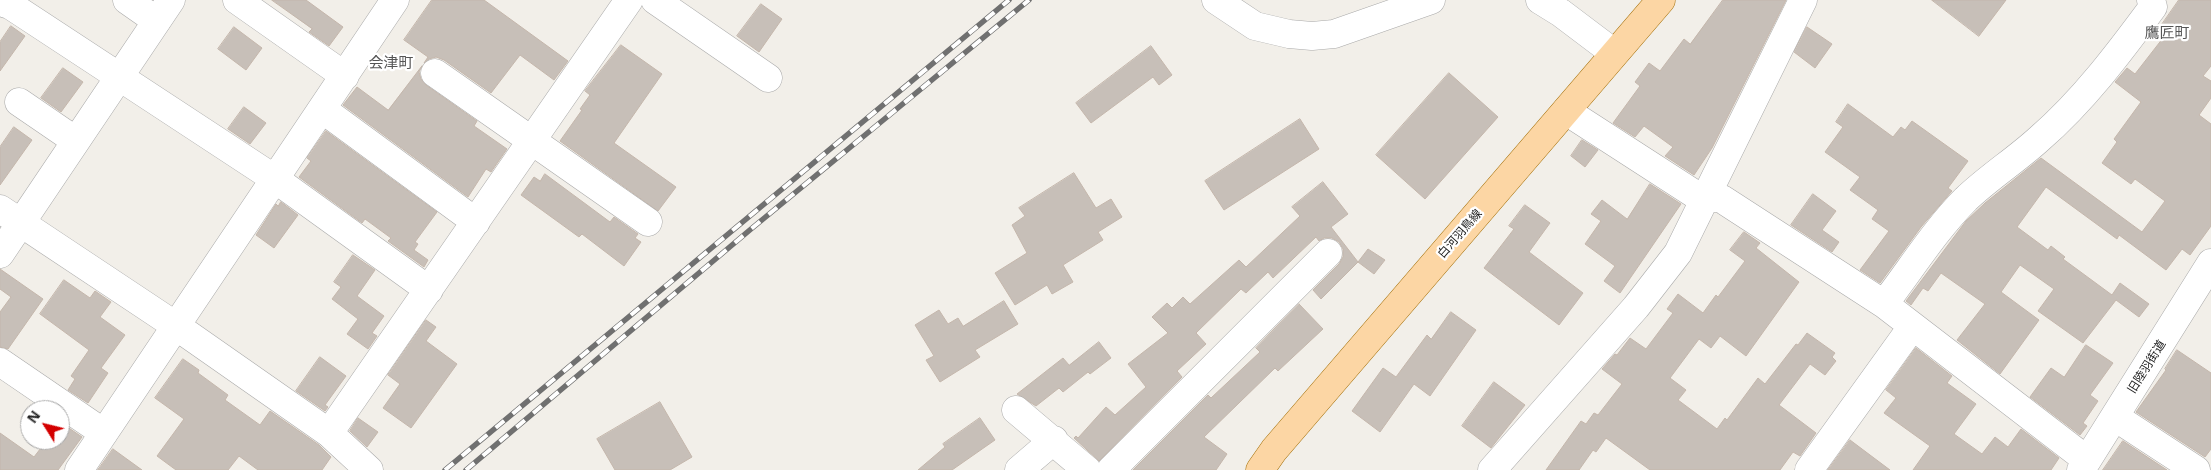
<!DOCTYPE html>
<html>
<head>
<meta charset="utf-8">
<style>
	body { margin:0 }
	#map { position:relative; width:2211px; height:470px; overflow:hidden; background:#f2efe9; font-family:"Noto Sans",sans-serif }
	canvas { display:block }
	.north { position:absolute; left:20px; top:400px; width:50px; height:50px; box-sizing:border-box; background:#fff; border:1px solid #a7a7a7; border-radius:50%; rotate:306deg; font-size:14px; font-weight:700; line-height:20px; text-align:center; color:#222 }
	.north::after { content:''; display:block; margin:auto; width:18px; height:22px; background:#d40000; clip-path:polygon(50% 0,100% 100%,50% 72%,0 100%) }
</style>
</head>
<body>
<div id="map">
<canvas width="2211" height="470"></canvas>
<div class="north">N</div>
</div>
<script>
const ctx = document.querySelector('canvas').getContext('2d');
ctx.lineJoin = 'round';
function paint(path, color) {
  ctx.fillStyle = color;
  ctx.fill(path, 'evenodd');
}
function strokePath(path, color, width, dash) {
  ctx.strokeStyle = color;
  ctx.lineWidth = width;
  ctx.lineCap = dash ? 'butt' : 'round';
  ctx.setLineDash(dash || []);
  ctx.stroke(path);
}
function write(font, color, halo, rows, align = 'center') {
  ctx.font = font + ' "Noto Sans","Noto Sans JP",sans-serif';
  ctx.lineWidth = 4.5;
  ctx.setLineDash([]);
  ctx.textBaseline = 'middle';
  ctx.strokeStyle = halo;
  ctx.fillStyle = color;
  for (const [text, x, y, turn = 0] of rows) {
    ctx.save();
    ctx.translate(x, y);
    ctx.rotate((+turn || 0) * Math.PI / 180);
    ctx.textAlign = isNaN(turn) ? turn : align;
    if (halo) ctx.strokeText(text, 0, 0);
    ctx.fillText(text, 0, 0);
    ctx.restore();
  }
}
const building = new Path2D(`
	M272,0H306L343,27L329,46L309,32L312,29Z
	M432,0H484L568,61L554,80L520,55L491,93L444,60L436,57L429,59L424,63L428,57L404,40Z
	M1723,0H1786L1712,148L1694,175L1665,156L1673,147L1644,126L1635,137L1613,123L1640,86L1635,82L1649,63L1660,71L1684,39L1690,44Z
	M1932,0H2006L1979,36Z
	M2179,0H2211V66L2203,76L2211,81V98L2199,115L2211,124V226L2190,255L2182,249L2166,270L2119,235L2117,239L2046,187L2017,227L2048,250L2051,246L2065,257L2063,259L2112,295L2120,283L2149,304L2139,317L2116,300L2083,343L2038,311L2054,289L2020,265L2001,292L2039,320L2000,374L1957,340L1985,304L1941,273L1928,291L1923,288L1911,305L1906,301L1966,221L1985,203L2041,158L2142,232L2165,201L2135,179L2131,184L2102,163L2117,142L2114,139L2141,102L2115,82L2127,68L2135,74L2163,38L2156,33Z
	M761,4L782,19L759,52L737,36Z
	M11,26L25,36L0,71V42Z
	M234,27L262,48L246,70L218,49Z
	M1807,27L1832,44L1815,68L1794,52Z
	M621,45L662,74L614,143L676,187L658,211L560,141L582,110L580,109L590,95L585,91Z
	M1151,46L1172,75L1159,85L1153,77L1091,123L1076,103Z
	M422,66L419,72L421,79L426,85L477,121L474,126L507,149L491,172L486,169L468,197L343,105L357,87L388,110Z
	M63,68L83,82L61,112L41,98Z
	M1449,73L1498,117L1425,199L1376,155Z
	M1848,104L1893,137L1901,127L1905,130L1912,121L1968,161L1948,188L1952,191L1921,227L1880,283L1860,270L1889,231L1872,219L1878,210L1850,190L1860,177L1825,152L1843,127L1836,122Z
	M244,107L266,123L250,144L228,129Z
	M1300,119L1319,149L1224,210L1205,181Z
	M14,127L32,140L0,185V147Z
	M326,131L437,212L415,242L418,244L414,250L428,260L424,267L388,241L391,238L365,219L362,223L299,177L311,161L307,158Z
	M1582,140L1598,150L1585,167L1571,156Z
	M1074,173L1096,208L1111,199L1122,217L1098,232L1103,240L1063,265L1073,282L1052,294L1047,285L1015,305L995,273L1027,253L1012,225L1025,216L1019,208Z
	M545,174L610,222L614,217L638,234L635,238L641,242L624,266L582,234L579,237L521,195L534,177L540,181Z
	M1323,182L1348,214L1331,227L1358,262L1368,249L1385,260L1374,274L1358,262L1321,299L1313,290L1339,264L1343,257V249L1339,242L1332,238H1324L1319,241L1316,237L1273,278L1268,272L1246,293L1241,289L1196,333L1206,344L1177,371L1182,377L1099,461L1074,438L1076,436L1078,438L1106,407L1115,415L1146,387L1128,364L1168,333L1152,317L1167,303L1172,308L1183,297L1190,304L1239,260L1246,267L1300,216L1292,207Z
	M1650,184L1681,204L1620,293L1604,281L1615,266L1585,244L1601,221L1591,214L1602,200L1627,219Z
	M1813,194L1836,211L1822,230L1839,242L1832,252L1791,225Z
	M281,202L298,215L274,248L256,235L276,204L278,206Z
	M1525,205L1550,223L1529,252L1583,293L1559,325L1484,268L1514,229L1509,226Z
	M1744,232L1760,243L1756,248L1799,282L1746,356L1720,336L1711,348L1699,339L1670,378L1686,390L1678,400L1717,429L1725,418L1727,420L1758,378L1765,384L1796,344L1798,345L1807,333L1835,353L1832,357L1836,361L1825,375L1810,364L1779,405L1816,433L1800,456L1793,452L1780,470H1650L1606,438L1596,452L1593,450L1579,470H1546L1581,421L1586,424L1594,413L1598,415L1622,384L1602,369L1615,354L1617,355L1630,338L1646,349L1673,313L1667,309L1678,294L1703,313L1716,295L1718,297L1745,261L1730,250Z
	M353,255L375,270L357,296L384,316L372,333L377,336L368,349L347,334L358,319L332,299L341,287L334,282Z
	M0,269L43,299L8,349L0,347V312L11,297L0,289Z
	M64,280L90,298L95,291L111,302L100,317L125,335L101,368L108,373L88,403L68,390L75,379L71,376L89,350L40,314Z
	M1004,301L1018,324L975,350L980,357L940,382L926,360L934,356L915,325L939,310L948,324L958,318L963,326Z
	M1299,304L1323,329L1278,371L1275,368L1204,437L1227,454L1216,470H1133L1208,395L1211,398L1260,352L1256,348Z
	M1451,312L1476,330L1430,396L1414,384L1380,432L1352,411L1383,368L1396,377L1427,335L1431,339Z
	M426,320L436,327L426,341L457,364L411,428L383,408L400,384L388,375Z
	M1099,342L1111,358L1090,374L1088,372L1063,392L1059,388L1036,406L1017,394L1063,358L1069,365Z
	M2086,345L2113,363L2090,395L2098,401L2083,423L2087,426L2080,435L2030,397L2051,368L2064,377Z
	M1916,348L1952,376L1947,383L1976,404L1954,434L1982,454L1995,437L2008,447L2021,429L2059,458L2051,470H1913L1930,446L1884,413L1896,398L1886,390Z
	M2177,350L2211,373V449L2205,457L2136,412L2166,370L2165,369Z
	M320,357L346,376L325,405L328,407L325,411L296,391Z
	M183,359L199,370L198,373L228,395L225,400L260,425L270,411L319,445L331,457L322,470H258L239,456L228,470H176L157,456L184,419L155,398Z
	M1494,382L1525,405L1491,448L1462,426Z
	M660,402L692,457L670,470H615L597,439Z
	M358,418L378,432L367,447L350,431Z
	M980,418L995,440L952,470H918L945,447L943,444Z
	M60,422L82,437L58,470H0V433L34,457L47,440H60Z
	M1850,440L1890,470H1828Z
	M2123,441L2167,470H2103Z
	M113,449L142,470H98Z`);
const minor = new Path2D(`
	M127,0L157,21
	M237,0L345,76
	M655,0L768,78
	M1216,0L1255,26L1289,34L1312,36L1334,34L1431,0
	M1540,0L1561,13L1614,53
	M0,2L10,5L275,179L429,290
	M435,73L648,222
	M19,102L76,141
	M322,109L476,222
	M1566,111L1696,195L1722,199L1884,304L2087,460
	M0,209L176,326L329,433L369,470
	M0,254L171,0
	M1884,304C1911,269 1935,230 1966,199C1989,177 2016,160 2039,139C2083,101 2119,53 2153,7L2151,0
	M0,362L104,433
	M1016,410L1087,470
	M2115,417L2196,470
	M329,433L629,0
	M79,470L395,0
	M1019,470L1054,440
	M1111,470L1328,253
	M1492,470L1636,307L1678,253L1803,0
	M1809,470L1912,327
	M2081,470L2211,263`);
const major = new Path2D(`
	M1260,470L1274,450L1661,0`);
const rail = new Path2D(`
	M445,470L1009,0
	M466,470L751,229L1029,0`);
const streetNames = [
	["白河羽鳥線",1460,234,-49],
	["旧陸羽街道",2147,367,-58]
];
const quarterNames = [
	["鷹匠町",2167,34],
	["会津町",391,64]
];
paint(building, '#c7bfb8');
strokePath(building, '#c4b6ab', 1);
strokePath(minor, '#a9a9a9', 29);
strokePath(major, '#a06b00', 29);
strokePath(minor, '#fff', 28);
strokePath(major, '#fcd6a4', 28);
strokePath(rail, '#707070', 5.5);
strokePath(rail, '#fff', 4, [11]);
write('12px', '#222', '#fff', streetNames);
write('15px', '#555', '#fff', quarterNames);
</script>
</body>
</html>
